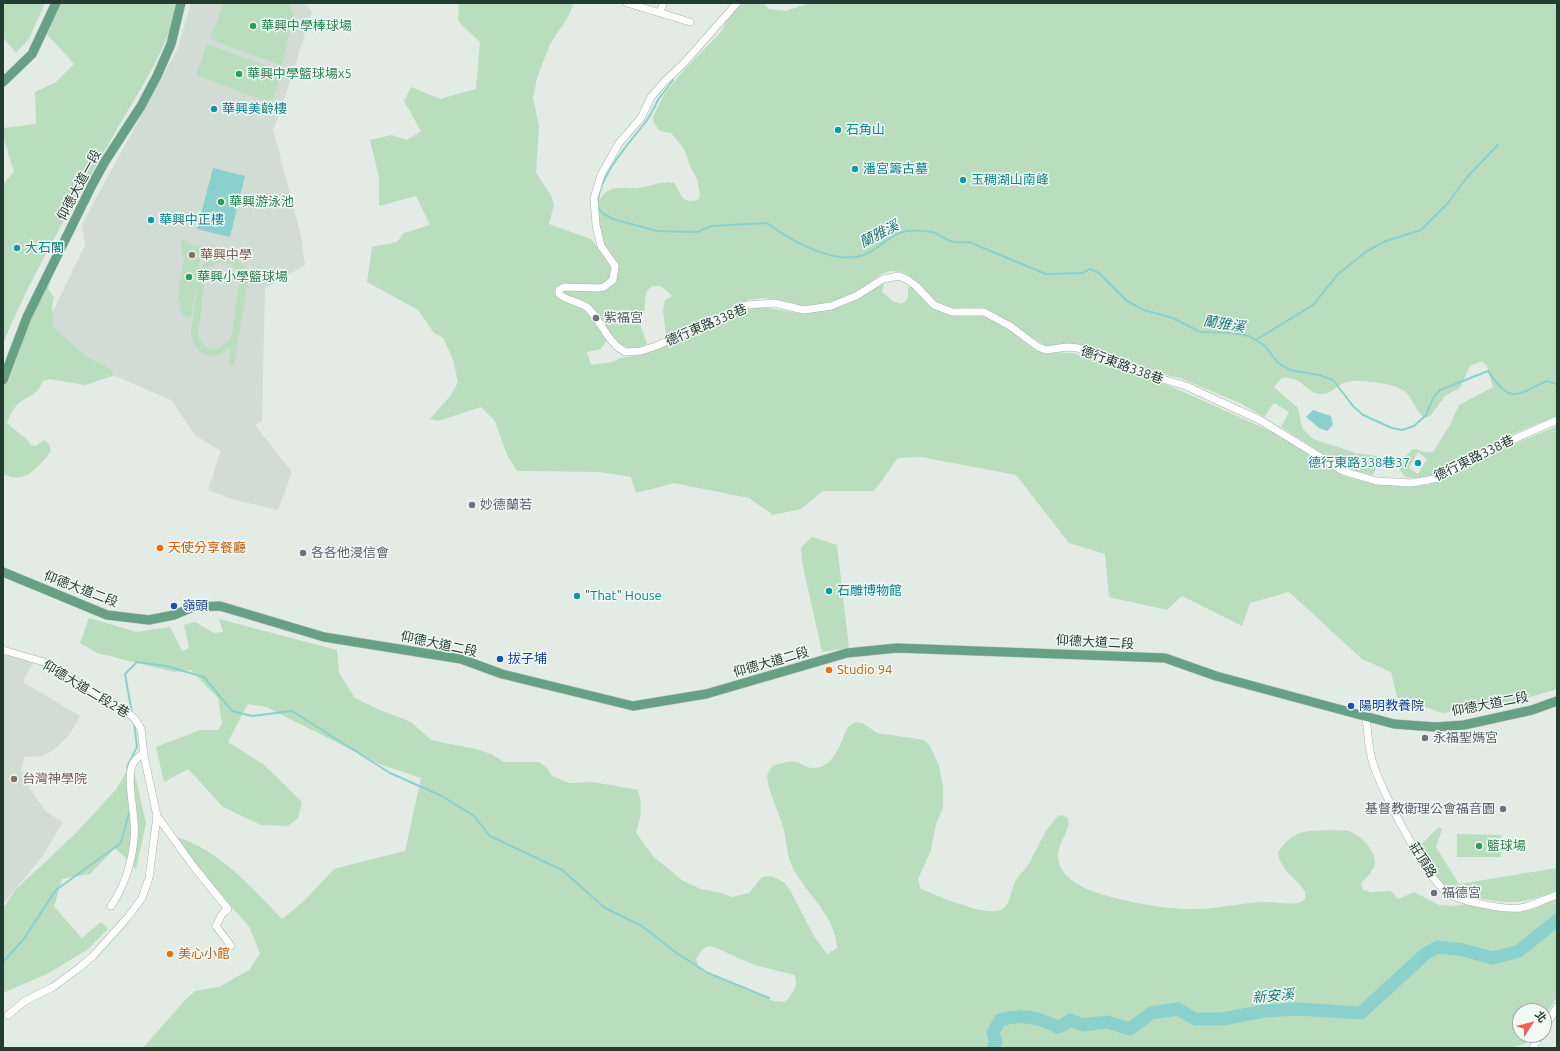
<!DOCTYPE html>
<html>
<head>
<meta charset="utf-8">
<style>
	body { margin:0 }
	#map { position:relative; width:1560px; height:1051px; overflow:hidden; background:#e2ece5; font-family:Ubuntu,"Noto Sans TC",sans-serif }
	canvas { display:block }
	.frame { position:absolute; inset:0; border:4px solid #223d30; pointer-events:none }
	.north { position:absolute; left:1512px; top:1003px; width:40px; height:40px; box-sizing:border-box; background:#f2f8f4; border:1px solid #9fada6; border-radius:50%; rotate:54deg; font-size:11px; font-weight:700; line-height:16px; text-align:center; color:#223d30 }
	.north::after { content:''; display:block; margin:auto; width:14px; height:18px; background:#f1605a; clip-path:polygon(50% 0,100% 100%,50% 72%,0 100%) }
</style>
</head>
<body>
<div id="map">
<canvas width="1560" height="1051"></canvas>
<div class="frame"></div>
<div class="north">北</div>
</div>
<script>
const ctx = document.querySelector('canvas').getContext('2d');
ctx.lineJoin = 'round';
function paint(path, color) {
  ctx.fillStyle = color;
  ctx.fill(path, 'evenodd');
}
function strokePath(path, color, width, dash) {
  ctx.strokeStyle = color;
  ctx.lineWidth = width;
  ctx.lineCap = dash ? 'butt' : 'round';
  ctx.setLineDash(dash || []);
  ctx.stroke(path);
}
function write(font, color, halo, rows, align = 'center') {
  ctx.font = font + ' Ubuntu,"Noto Sans TC",sans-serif';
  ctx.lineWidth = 3;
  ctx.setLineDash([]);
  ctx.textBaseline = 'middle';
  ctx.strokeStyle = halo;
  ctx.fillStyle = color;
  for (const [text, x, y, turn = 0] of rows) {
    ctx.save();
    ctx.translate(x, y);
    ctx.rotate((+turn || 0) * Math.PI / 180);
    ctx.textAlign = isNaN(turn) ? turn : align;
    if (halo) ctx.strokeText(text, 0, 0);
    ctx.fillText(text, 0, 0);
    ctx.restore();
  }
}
const built = new Path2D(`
	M191,3H305L312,12L279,116L273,129L301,236L305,265L265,288L262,421L255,425L292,472L278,510L232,499L208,490L221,451L195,435L171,400L85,363L45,328L85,245L82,224L178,48Z
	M3,654L33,662L23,682L80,716L70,734L54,750L43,756L24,757L21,769L30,789L46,812L63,822L42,857L3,904Z`);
const green = new Path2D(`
	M6,3H45L29,39L16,53L3,37V7Z
	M59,3H178C167,51 139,90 115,133C75,202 33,270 3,344V184L14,172L3,136V128L36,124L35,92L56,82L74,64L46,33Z
	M224,3H288L293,14L282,66L210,39Z
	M459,3H574L568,17L550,44L537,78L533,98L539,126L536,173L551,195L554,205L549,224L591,239L611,264C613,274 609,281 600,285L557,288L592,317L607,340L601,349L587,352L591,365L613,362L620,358L633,356L666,346L752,308H768L798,313L835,308L858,298L881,282L884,283L882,292L894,302L902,304L908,298V288L911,286L930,306L951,315H984L1045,352L1073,353L1170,386L1224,410L1281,436L1344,476L1362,481L1404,487L1428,485L1446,479L1491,454L1557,426V689L1520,700L1443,713L1397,697L1391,672L1362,659L1289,592L1250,603L1242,626L1182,596L1167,610L1109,597L1105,554L1069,543L1016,475L921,457L898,458L874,491H823L801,509L773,515L749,498L674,483L636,493L631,477L600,472L517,471L507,455L495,421L481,407L438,421L430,419L451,395L458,382L453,359L443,338L434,333L418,310L367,282L372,247L397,242L404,233L430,225L416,196L379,206V177L370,140L392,135L407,140L421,131L404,101L411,87L440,99L476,89L480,42L458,21Z
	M740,3H764L768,9L786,11L809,3H1557V416C1533,425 1509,435 1486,447C1460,461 1437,483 1405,477L1398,467H1376L1373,475L1346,469L1281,427L1289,412L1274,403L1264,417L1242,404L1180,378L1139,369L1092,352L1046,346L983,309L970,308L954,310L936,302L909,276L902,272L890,271L881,274L863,288L841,301L829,304L800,306L780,300L766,298L748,300L671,335H666L663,311L665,300L672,296L661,286H652L646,292L644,314L641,319L640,324L647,344C615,362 608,320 588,305C581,299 571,297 563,295L561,290C583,290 608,298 617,274C608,254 582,203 610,190C618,186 629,189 638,188C649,187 663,180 674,183C681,193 682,206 699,199L700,195L697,179L691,168L684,149L671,133L660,131L653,122V117L665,93L683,71L722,31L727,18ZM1482,361L1487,366L1493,387L1459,405L1450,425L1433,452C1425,454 1420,449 1413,449L1402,460L1356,453L1313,439L1302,428L1298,408L1274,387L1282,378C1303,376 1304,392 1320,394C1331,395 1334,387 1344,383C1355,378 1391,383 1401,389C1414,395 1413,411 1426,418L1431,415L1445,396L1460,388L1470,366ZM1418,452L1427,459L1418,474L1409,468Z
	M207,44L282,72L271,103L196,75Z
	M182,239L192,245L202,247L199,268L217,255L225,253C237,258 243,264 249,275L234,365L229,364L231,347C213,361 196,359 191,333L199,274L191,318L182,315L178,295L184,260L181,246ZM220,262L234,265L240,277L231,339L215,350C205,348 199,343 198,333L206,272L210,267Z
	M49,280L50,282L48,289L54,297L52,307L54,328L84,355L112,370L113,376L85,385L50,379L43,381C36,397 28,395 17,405C12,410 10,416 7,422L8,424L25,438L31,445L36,446L44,440L49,444L51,450C49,455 45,459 41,463C29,476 20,482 3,474V384L27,321Z
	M812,537L837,545L849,648L822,652L802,562L801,547Z
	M89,618L137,632L170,627L182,651L189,648L184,625L195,622L214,633L223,632L219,619L337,650L339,673L355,698L380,710L411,722L431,740L475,749L491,754L504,762H539L548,769L552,776L569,783L593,782L638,790C643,806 641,818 636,833L654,857L683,881L701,889L722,893L732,897L749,893L762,877L772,876L785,883L791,892L814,936L827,954L837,948C836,916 805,893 792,866C786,853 787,840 783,827C778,809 768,793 767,775L773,765C781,764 789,760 797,762C802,764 807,768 812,768C835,768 839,744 847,729C848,726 853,724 856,722L863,723L877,733L924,740L930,746L939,766L943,786V808L936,824L931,850L918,879L920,888C934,895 992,920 1004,908C1011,902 1011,890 1015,882C1018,876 1024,871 1028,865C1038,848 1044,830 1058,816L1062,815L1068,818C1073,835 1045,849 1066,875C1079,889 1098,893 1115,898C1144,905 1170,910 1200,909C1222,908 1244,902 1266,902C1278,901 1296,908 1305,899V892C1296,877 1280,871 1278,852C1285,842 1293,834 1305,832C1309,830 1344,830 1348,831C1360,834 1375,850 1375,863C1374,871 1366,878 1361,883L1363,890L1371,892L1391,891L1398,899L1414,892L1439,905L1457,906L1467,904L1501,911L1519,912L1557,899V997L1544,1019V1011H1520V1035H1532L1525,1044L1509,1048H143L185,1000L195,991L219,987L249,970L260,954L250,928L196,865L174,836C220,850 250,886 282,919L304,901L334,869L405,851L421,778L382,765L266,707L248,704L228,742L263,764L302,802L298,818L288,826L261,825L223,807L188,769L164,782L156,747L200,730H218L222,724L218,698L191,670L174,672L97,653L80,643ZM708,946L714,947L754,965L794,975C800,983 791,998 784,1002L774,1001L704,972L699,968L696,959L703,949Z
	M133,760L135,775L146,823L136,869L115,848L90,874L62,879L54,907L82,938L101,922L108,929L87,950L47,974L3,993V909L15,890L75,834L117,788Z
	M1439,827L1442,829L1436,847L1459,884L1557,868V891C1544,895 1529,901 1515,902C1496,903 1456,896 1441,883C1431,873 1425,859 1418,847Z
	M1457,834L1501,835V857H1457Z`);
const water = new Path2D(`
	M213,168L245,176L230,237L197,229Z
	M1313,410L1331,416L1333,425L1327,431L1319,428L1306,417Z`);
const stream = new Path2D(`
	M598,202C599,176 629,143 644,124C650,117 654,108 658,100C663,93 668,87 673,80
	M597,206L602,213L613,219L657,231L697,232L712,226L767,223C791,241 838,268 868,253C882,246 892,233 907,231C913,230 926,231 932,232C939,234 946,240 954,242C959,243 964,242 969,242L1046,274L1082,273L1090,269L1099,273L1127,301L1144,310L1173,318L1200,332L1231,333L1249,336L1264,345L1278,363L1290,370L1319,375L1333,380L1353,406L1363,415L1392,428L1402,430L1414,426L1426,415L1433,398L1440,390L1488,371C1509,404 1516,396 1546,381L1557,384
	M1256,340L1313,305L1338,274L1367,251L1386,241L1421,230L1447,204L1468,176L1498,145
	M132,714L125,674L137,662L166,666L204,677L232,711L252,716L292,711L390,773L442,796L474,816L490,836L562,870L605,908L642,926L678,954L708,973L769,998
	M128,771L127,767L137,747L134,722
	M3,962L23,940L56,890L121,843L130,809`);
const river = new Path2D(`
	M993,1048L996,1042L993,1033L1000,1020C1019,1014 1039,1017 1057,1027L1063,1025L1070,1020L1083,1025L1107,1022L1130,1029L1151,1013L1178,1009L1195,1019H1223L1264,1011L1297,1009L1361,1013L1425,954L1438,947L1463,950L1493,958L1519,951L1557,920`);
const minor = new Path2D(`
	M627,3L690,22
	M737,3L684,63L665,81L651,97L641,118L619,143L601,175L594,198L596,225L601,246L615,266L613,280L604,287L599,288L564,287L559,290V294C568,302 581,301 589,309C602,323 608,343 625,352L641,351L656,346L747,305L774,303L804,310L831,306L856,296L883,279L899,276L908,280L916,286L934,305L952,312H984L1010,326L1038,347L1046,350L1067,347L1078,348L1113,364L1186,386L1260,420L1343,471L1376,481L1412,483L1439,478L1503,444L1557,420
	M660,13L663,3
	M3,650L44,662L124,709L135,719L141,729L144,756L157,816L149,878L142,898L128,917L93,956L79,968L53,987L25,1001L8,1015
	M1366,717C1368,732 1368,748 1373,763C1380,788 1429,885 1451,895C1466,902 1504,910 1520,908C1533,906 1544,899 1557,895
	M157,816L194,867L228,909L222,914L216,926L231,946
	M111,906C124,887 132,862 134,839C137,819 126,783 132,766C134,760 139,756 144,753
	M1544,1029L1557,1007
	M1533,1048L1540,1035`);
const major = new Path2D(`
	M3,82L32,54L56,3
	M3,380L27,317L92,185L104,163L141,106L157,76L171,44L181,3
	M3,572L107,615L149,620L174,615L193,607L220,606L324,637L461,659L502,674L633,706L706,694L847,653L897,648L1165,658L1216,676L1394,724L1435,727L1464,725L1532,710L1557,701`);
const markers = [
	[253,26,4,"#2e9e5b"],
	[239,74,4,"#2e9e5b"],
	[214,109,4,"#0f9aa8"],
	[838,130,4,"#0f9aa8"],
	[855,169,4,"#0f9aa8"],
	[963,180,4,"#0f9aa8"],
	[221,202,4,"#2e9e5b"],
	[151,220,4,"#0f9aa8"],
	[17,248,4,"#0f9aa8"],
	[192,255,4,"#8d6e63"],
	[189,277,4,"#2e9e5b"],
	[596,318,4,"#6b7280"],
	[1418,463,4,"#0f9aa8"],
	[472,505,4,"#6b7280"],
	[160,548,4,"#e8710a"],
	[303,553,4,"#6b7280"],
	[829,591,4,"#0f9aa8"],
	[577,596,4,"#0f9aa8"],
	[174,606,4,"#1a4fb4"],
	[500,659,4,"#1a4fb4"],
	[829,670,4,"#e8710a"],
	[1351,706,4,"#1a4fb4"],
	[1425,738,4,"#6b7280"],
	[14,779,4,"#8d6e63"],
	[1503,809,4,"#6b7280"],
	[1479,846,4,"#2e9e5b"],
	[1434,893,4,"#6b7280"],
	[170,954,4,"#e8710a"]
];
const leisureNames = [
	["華興中學棒球場",261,26],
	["華興中學籃球場x5",247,74],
	["華興游泳池",229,202],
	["華興小學籃球場",197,277],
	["籃球場",1487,846]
];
const cultureNames = [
	["華興美齡樓",222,109],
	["石角山",846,130],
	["潘宮籌古墓",863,169],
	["玉稠湖山南峰",971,180],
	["華興中正樓",159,220],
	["大石閣",25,248],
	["德行東路338巷37",1410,463,"right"],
	["石雕博物館",837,591],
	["\"That\" House",585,596]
];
const streetNames = [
	["仰德大道一段",79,185,-62],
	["德行東路338巷",706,325,-23],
	["德行東路338巷",1122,365,20],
	["德行東路338巷",1474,458,-26],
	["仰德大道二段",81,589,21],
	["仰德大道二段",1095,642,3],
	["仰德大道二段",439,644,12],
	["仰德大道二段",771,662,-16],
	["仰德大道二段2巷",86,689,31],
	["仰德大道二段",1490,704,-11],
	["莊頂路",1423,860,58]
];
const educationNames = [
	["華興中學",200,255],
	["台灣神學院",22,779]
];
const worshipNames = [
	["紫福宮",604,318],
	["妙德蘭若",480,505],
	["各各他浸信會",311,553],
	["永福聖媽宮",1433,738],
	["基督教衛理公會福音園",1495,809,"right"],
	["福德宮",1442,893]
];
const foodNames = [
	["天使分享餐廳",168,548],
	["Studio 94",837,670],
	["美心小館",178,954]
];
const transitNames = [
	["嶺頭",182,606],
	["拔子埔",508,659],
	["陽明教養院",1359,706]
];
const waterNames = [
	["蘭雅溪",879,234,-27],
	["蘭雅溪",1224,324,9],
	["新安溪",1273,996,-5]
];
paint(built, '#d0dcd4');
paint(green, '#baddbd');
paint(water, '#8ad1cd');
strokePath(stream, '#8ad1cd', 2);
strokePath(river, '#8ad1cd', 13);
strokePath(minor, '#a5b4ab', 8);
strokePath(major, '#c1c9c5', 10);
strokePath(minor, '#fff', 7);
strokePath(major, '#66a186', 9);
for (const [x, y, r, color] of markers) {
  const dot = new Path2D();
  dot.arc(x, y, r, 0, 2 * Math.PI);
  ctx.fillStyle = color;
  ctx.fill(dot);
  strokePath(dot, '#f2f8f4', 1.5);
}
write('13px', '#27864d', '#f2f8f4', leisureNames, 'left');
write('13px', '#0d838f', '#f2f8f4', cultureNames, 'left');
write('13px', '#223d30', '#f2f8f4', streetNames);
write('13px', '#785e54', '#f2f8f4', educationNames, 'left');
write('13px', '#5b616d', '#f2f8f4', worshipNames, 'left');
write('13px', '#c56008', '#f2f8f4', foodNames, 'left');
write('13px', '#164399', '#f2f8f4', transitNames, 'left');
write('italic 14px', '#1c7875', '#f2f8f4', waterNames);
</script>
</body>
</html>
